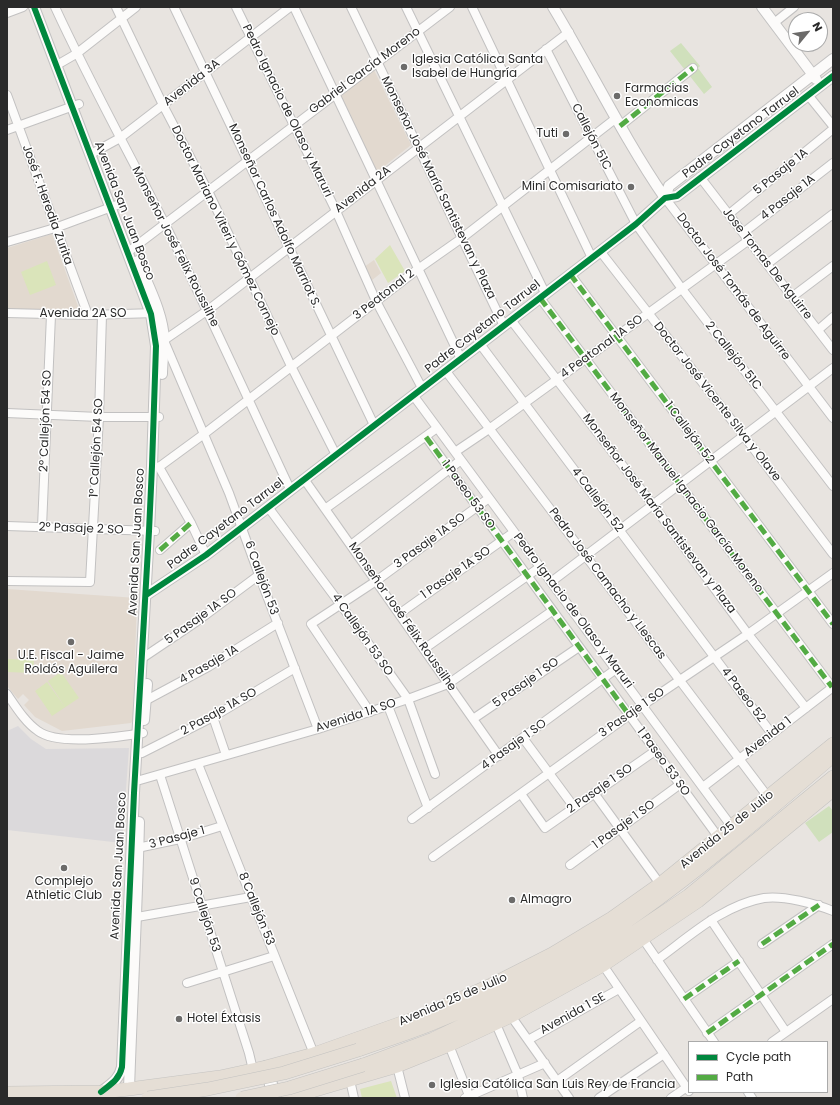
<!DOCTYPE html>
<html>
<head>
<meta charset="utf-8">
<style>
	body { margin:0 }
	#map { position:relative; width:840px; height:1105px; overflow:hidden; background:#e8e4e0; font-family:Poppins,sans-serif }
	canvas { display:block }
	.frame { position:absolute; inset:0; border:8px solid #2a2a2a; pointer-events:none }
	.legend { position:absolute; left:688px; top:1041px; width:140px; height:52px; box-sizing:border-box; background:#fff; border:1px solid #aaa; margin:0; padding:5px 7px; list-style:none; font-size:12px; color:#2a2a2a }
	.legend li { display:flex; align-items:center; gap:8px; height:20px }
	.legend b { width:20px; border:1px solid #aaa }
	.north { position:absolute; left:788px; top:12px; width:40px; height:40px; box-sizing:border-box; background:#fff; border:1px solid #aaa; border-radius:50%; rotate:61deg; font-size:11px; font-weight:700; line-height:16px; text-align:center; color:#2a2a2a }
	.north::after { content:''; display:block; margin:auto; width:14px; height:18px; background:#6c6b6a; clip-path:polygon(50% 0,100% 100%,50% 72%,0 100%) }
</style>
</head>
<body>
<div id="map">
<canvas width="840" height="1105"></canvas>
<div class="frame"></div>
<ul class="legend">
<li><b style="height:5px;background:#00873e"></b>Cycle path</li>
<li><b style="height:5px;background:#53ab44"></b>Path</li>
</ul>
<div class="north">N</div>
</div>
<script>
const ctx = document.querySelector('canvas').getContext('2d');
ctx.lineJoin = 'round';
function paint(path, color) {
  ctx.fillStyle = color;
  ctx.fill(path, 'evenodd');
}
function strokePath(path, color, width, dash) {
  ctx.strokeStyle = color;
  ctx.lineWidth = width;
  ctx.lineCap = dash ? 'butt' : 'round';
  ctx.setLineDash(dash || []);
  ctx.stroke(path);
}
function write(font, color, halo, rows, align = 'center') {
  ctx.font = font + ' Poppins,sans-serif';
  ctx.lineWidth = 3;
  ctx.setLineDash([]);
  ctx.textBaseline = 'middle';
  ctx.strokeStyle = halo;
  ctx.fillStyle = color;
  for (const [text, x, y, turn = 0] of rows) {
    ctx.save();
    ctx.translate(x, y);
    ctx.rotate((+turn || 0) * Math.PI / 180);
    ctx.textAlign = isNaN(turn) ? turn : align;
    if (halo) ctx.strokeText(text, 0, 0);
    ctx.fillText(text, 0, 0);
    ctx.restore();
  }
}
const industrial = new Path2D(`
	M18,726L31,739L46,749L129,748L122,843L7,830V731Z`);
const education = new Path2D(`
	M374,70L411,145L377,172L341,96Z
	M52,234L79,309L7,311V248Z
	M374,260L381,273L371,281L364,267Z
	M7,589L137,598L133,720L131,723L62,731L35,717L24,705L29,700L23,694L18,699L7,686Z`);
const green = new Path2D(`
	M681,43L700,66L698,68L712,87L704,94L670,51Z
	M829,806L833,811V832L819,842L805,823Z`);
const pitch = new Path2D(`
	M390,245L405,271L388,283L375,259Z
	M47,261L56,285L30,295L21,272Z
	M7,659L34,660L33,673L7,672Z
	M61,672L79,698L52,716L35,691L47,682L65,707L48,681Z
	M391,1081L397,1098H362L360,1089Z`);
const minor = new Path2D(`
	M55,7C89,81 129,153 166,226C209,313 249,401 290,489
	M116,7L163,105L208,191L291,366L336,455
	M174,7L374,425
	M236,7L336,211L376,301L422,388
	M294,7L461,359
	M351,7L504,326
	M406,7L545,293
	M472,7L592,258
	M7,13L23,7
	M774,23L794,7
	M546,49L636,224L682,289L833,486
	M57,65L76,54L136,7
	M7,95L88,315
	M808,95L833,126
	M620,126L693,68
	M7,130L79,104
	M91,154L120,138L290,7
	M700,177L833,350
	M665,198L833,418
	M729,214L833,129
	M743,233L833,163
	M7,242L55,228L117,205
	M600,251L744,436L833,554
	M128,252L450,7
	M767,264L833,214
	M570,274L833,624
	M792,297L833,266
	M540,298L832,687
	M7,313L88,315L156,313
	M511,320L653,505L748,634L806,708
	M818,330L833,317
	M160,343L208,310L569,32
	M165,343L229,493L259,575L318,729
	M480,344L772,734
	M445,370L768,797
	M413,395L732,827
	M7,413L99,417H159
	M426,437L719,838
	M455,452L489,429L749,240
	M152,466L159,467L204,434L418,269L462,238L615,119
	M159,467L191,523L206,555
	M304,479L499,756
	M268,507L341,605L408,699L435,774
	M325,509L437,428
	M7,526L155,531
	M42,527L51,315
	M351,545L461,460
	M160,550L191,523
	M7,581L90,582L99,417L102,315
	M551,582L833,368
	M399,614L514,532
	M424,649L540,567
	M141,659L196,622L259,575
	M7,694C16,707 25,722 38,731C58,746 119,737 143,733
	M141,703L208,667L278,623
	M388,706L428,808
	M370,712L311,624L376,581L489,498
	M213,717L226,755
	M473,719L579,647
	M523,738L574,807
	M142,753L213,717L295,668
	M198,764L314,1054
	M160,775L249,1053L253,1070
	M140,780L318,729L408,699L448,684L552,611
	M703,787L833,687
	M594,793L660,884
	M521,794L545,828L655,751
	M412,819L616,669
	M134,847H142L180,839L222,826
	M433,857L643,705L748,634L833,573
	M570,865L679,785
	M130,917H137L251,897
	M711,920L786,1032
	M643,939L714,1042
	M762,944L819,905
	M657,960C690,936 723,905 764,898C783,895 816,904 833,911
	M603,965L689,1091
	M187,983L274,956
	M684,999L739,961
	M511,1016L569,1098
	M496,1024L518,1075L523,1098
	M707,1033L833,944
	M528,1040L619,989
	M772,1042L833,999
	M449,1045L470,1098
	M397,1066L405,1098
	M350,1080L354,1098
	M557,1081L641,1021
	M748,1092L752,1098
	M465,1098L545,1063
	M599,1098L664,1054
	M671,1098L687,1087`);
const tertiary = new Path2D(`
	M34,7L151,314L156,346L152,466L149,531L134,793L122,1067C119,1080 111,1084 101,1092
	M553,7C591,70 623,137 665,198
	M762,7L816,79
	M665,198L669,186L833,59
	M138,261C148,286 163,313 164,340C164,351 162,363 162,374
	M146,595L206,555L636,224L665,198L677,196L833,76
	M144,720L147,684
	M129,1089C132,1000 137,911 139,822`);
const secondary = new Path2D(`
	M266,1067L275,1098`);
const primary = new Path2D(`
	M358,1050C382,1042 406,1034 429,1025C495,998 561,966 620,926C695,875 764,815 833,756
	M363,1065L433,1039L501,1007L579,967L627,937L688,896L833,777
	M7,1093L101,1092L129,1089L220,1077L266,1067L314,1054L424,1015L489,986L552,954L612,918L660,884L833,744
	M288,1098L397,1066L449,1045L511,1016L603,965L698,901L833,790`);
const primaryBridge = new Path2D(`
	M148,1098L208,1089L284,1073L358,1050
	M242,1098L289,1088L363,1065`);
const quiet = new Path2D(`
	M620,126L693,68
	M570,274L833,624
	M540,298L832,687
	M426,437L629,715
	M160,550L191,523
	M762,944L819,905
	M684,999L739,961
	M707,1033L833,944`);
const cycleway = new Path2D(`
	M34,7L151,314L156,346L152,466L149,531L134,793L122,1067C119,1080 111,1084 101,1092
	M146,595L206,555L636,224L665,198L677,196L833,76`);
const markers = [
	[404,67,4,"#6c6b6a"],
	[617,96,4,"#6c6b6a"],
	[566,134,4,"#6c6b6a"],
	[631,187,4,"#6c6b6a"],
	[71,642,4,"#6c6b6a"],
	[64,868,4,"#6c6b6a"],
	[512,900,4,"#6c6b6a"],
	[179,1019,4,"#6c6b6a"],
	[432,1085,4,"#6c6b6a"]
];
const poiNames = [
	["Iglesia Católica Santa",412,60],
	["Isabel de Hungría",412,74],
	["Farmacias",625,89],
	["Economicas",625,103],
	["Tuti",558,134,"right"],
	["Mini Comisariato",623,187,"right"],
	["U.E. Fiscal - Jaime",71,656,"center"],
	["Roldós Aguilera",71,670,"center"],
	["Complejo",64,882,"center"],
	["Athletic Club",64,896,"center"],
	["Almagro",520,900],
	["Hotel Éxtasis",187,1019],
	["Iglesia Católica San Luis Rey de Francia",440,1085]
];
const streetNames = [
	["Gabriel García Moreno",365,71,-37],
	["Avenida 3A",192,83,-38],
	["Pedro Ignacio de Olaso y Maruri",287,111,64],
	["Padre Cayetano Tarruel",741,133,-37],
	["Callejón 51C",591,137,63],
	["5 Pasaje 1A",781,172,-39],
	["Monseñor José María Santistevan y Plaza",438,188,64],
	["Avenida 2A",363,190,-38],
	["4 Pasaje 1A",788,198,-38],
	["José F. Heredia Zurita",47,205,70],
	["Avenida San Juan Bosco",124,211,69],
	["Monseñor Carlos Adolfo Marriot S.",274,216,65],
	["Doctor Mariano Viteri y Gómez Cornejo",225,231,64],
	["Monseñor José Felix Roussilhe",175,247,63],
	["Jose Tomas De Aguirre",767,264,52],
	["Doctor José Tomás de Aguirre",733,287,53],
	["3 Peatonal 2",384,295,-38],
	["Avenida 2A SO",83,314],
	["Padre Cayetano Tarruel",483,327,-38],
	["4 Peatonal 1A SO",602,347,-36],
	["2 Callejón 51C",733,356,52],
	["Doctor José Vicente Silva y Olave",717,402,52],
	["2º Callejón 54 SO",46,421,-88],
	["1 Callejón 52",689,433,53],
	["1º Callejón 54 SO",97,448,-87],
	["Monseñor Manuel Ignacio García Moreno",686,493,53],
	["1 Paseo 53 SO",468,495,54],
	["4 Callejón 52",597,500,53],
	["Monseñor José María Santistevan y Plaza",659,514,53],
	["Padre Cayetano Tarruel",226,524,-37],
	["2º Pasaje 2 SO",81,529,2],
	["3 Pasaje 1A SO",430,541,-36],
	["Avenida San Juan Bosco",137,542,-87],
	["1 Pasaje 1A SO",456,573,-35],
	["6 Callejón 53",261,578,70],
	["Pedro José Camacho y Llescas",607,584,53],
	["Pedro Ignacio de Olaso y Maruri",573,611,53],
	["5 Pasaje 1A SO",201,617,-36],
	["Monseñor José Félix Roussilhe",402,617,55],
	["4 Callejón 53 SO",362,635,55],
	["4 Pasaje 1A",209,665,-30],
	["5 Pasaje 1 SO",526,683,-35],
	["4 Paseo 52",743,695,53],
	["2 Pasaje 1A SO",219,712,-29],
	["3 Pasaje 1 SO",632,713,-35],
	["Avenida 1A SO",356,716,-18],
	["Avenida 1",768,737,-38],
	["4 Pasaje 1 SO",514,745,-36],
	["1 Paseo 53 SO",663,762,54],
	["2 Pasaje 1 SO",600,789,-35],
	["1 Pasaje 1 SO",624,825,-36],
	["Avenida 25 de Julio",727,830,-39],
	["3 Pasaje 1",177,838,-15],
	["Avenida San Juan Bosco",119,866,-87],
	["8 Callejón 53",256,909,68],
	["9 Callejón 53",204,915,72],
	["Avenida 25 de Julio",453,1000,-23],
	["Avenida 1 SE",573,1014,-29]
];
paint(industrial, '#dbd9db');
paint(education, '#e2d9cf');
paint(green, '#d0e0bc');
paint(pitch, '#dae4ba');
strokePath(minor, '#c2c1c1', 10);
strokePath(tertiary, '#c2c1c1', 12);
strokePath(secondary, '#c2c1c1', 14);
strokePath(primary, '#c4c3c1', 14);
strokePath(minor, '#fcfbfa', 8);
strokePath(tertiary, '#fcfbfa', 10);
strokePath(secondary, '#fcfbfa', 12);
strokePath(primary, '#e5ded5', 13);
strokePath(primaryBridge, '#c4c3c1', 14, []);
strokePath(primaryBridge, '#e5ded5', 13);
strokePath(quiet, '#53ab44', 5, [10, 5]);
strokePath(cycleway, '#00873e', 6);
for (const [x, y, r, color] of markers) {
  const dot = new Path2D();
  dot.arc(x, y, r, 0, 2 * Math.PI);
  ctx.fillStyle = color;
  ctx.fill(dot);
  strokePath(dot, '#fff', 1.5);
}
write('12px', '#2a2a2a', '#fff', poiNames, 'left');
write('12px', '#2a2a2a', '#fff', streetNames);
</script>
</body>
</html>
